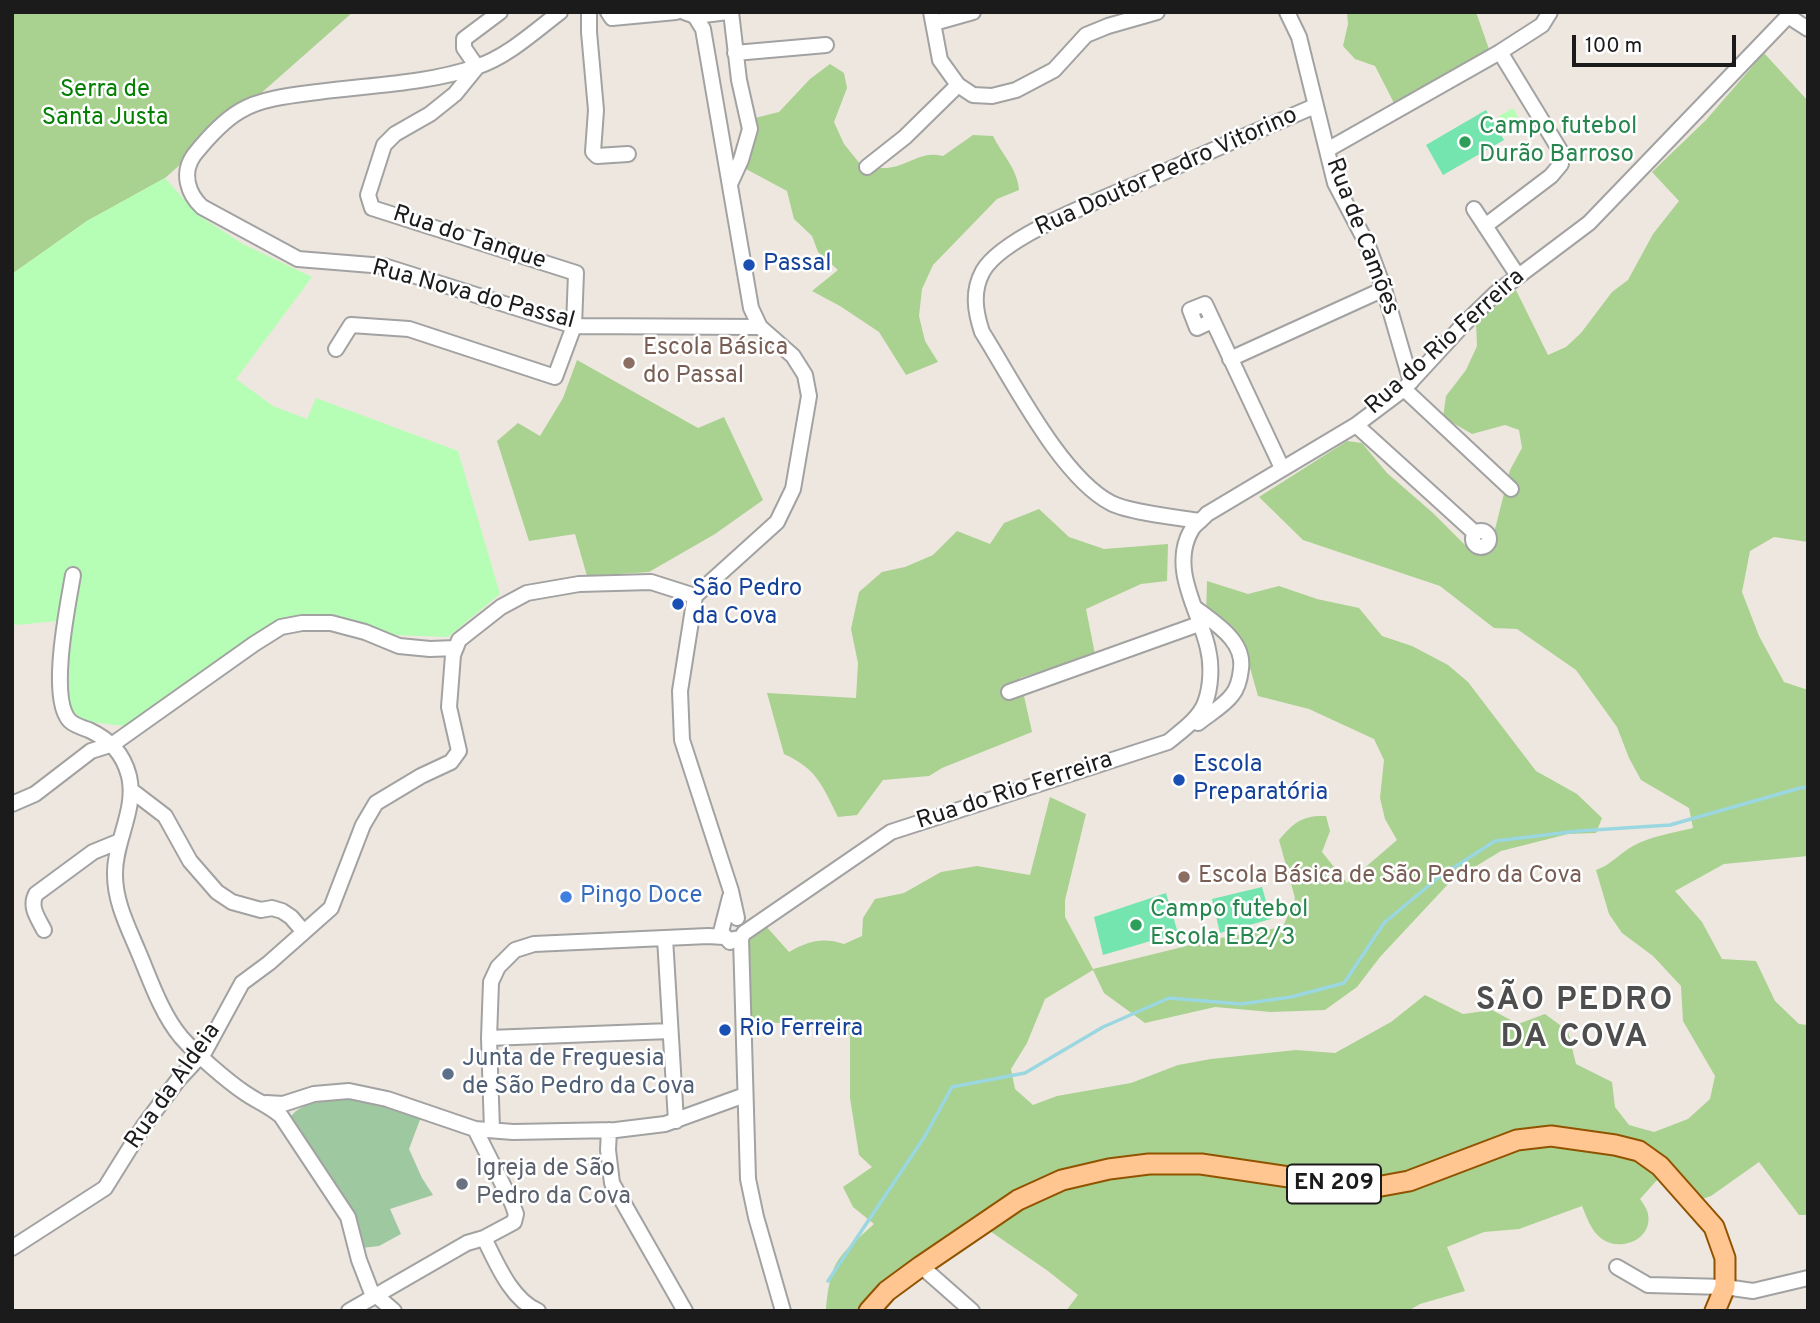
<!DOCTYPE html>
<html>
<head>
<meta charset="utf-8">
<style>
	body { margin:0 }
	#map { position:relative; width:1820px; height:1323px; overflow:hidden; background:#eee7df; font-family:Overpass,sans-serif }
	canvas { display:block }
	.frame { position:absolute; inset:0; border:14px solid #1b1b1b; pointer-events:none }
	.scale { position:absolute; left:1572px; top:35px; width:164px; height:32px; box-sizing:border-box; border:4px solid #1b1b1b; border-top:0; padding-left:9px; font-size:21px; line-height:24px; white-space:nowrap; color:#1b1b1b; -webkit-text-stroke:5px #fff; paint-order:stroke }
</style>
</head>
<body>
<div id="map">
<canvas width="1820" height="1323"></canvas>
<div class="frame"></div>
<div class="scale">100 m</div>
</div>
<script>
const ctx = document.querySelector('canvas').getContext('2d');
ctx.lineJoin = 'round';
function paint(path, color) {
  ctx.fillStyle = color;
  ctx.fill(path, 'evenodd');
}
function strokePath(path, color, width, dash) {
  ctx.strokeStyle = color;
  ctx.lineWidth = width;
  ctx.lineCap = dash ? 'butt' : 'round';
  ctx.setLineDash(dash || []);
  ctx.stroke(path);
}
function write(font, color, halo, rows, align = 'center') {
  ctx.font = font + ' Overpass,sans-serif';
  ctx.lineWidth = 5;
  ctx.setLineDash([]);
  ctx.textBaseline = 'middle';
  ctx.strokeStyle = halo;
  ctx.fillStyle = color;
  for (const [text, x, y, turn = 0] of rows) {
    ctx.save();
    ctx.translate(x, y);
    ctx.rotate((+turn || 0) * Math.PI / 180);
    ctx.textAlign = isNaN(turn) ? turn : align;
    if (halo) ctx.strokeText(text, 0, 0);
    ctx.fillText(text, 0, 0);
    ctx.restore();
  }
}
const forest = new Path2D(`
	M12,12H353L165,178L87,221L12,274Z
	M1347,12H1476L1490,52L1395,105L1375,66L1355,59L1343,46L1348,24Z
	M1764,53L1808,101V542L1774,537L1750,551L1742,592L1759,636L1784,682L1808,690V856L1724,864L1675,891L1702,922L1722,959L1756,961L1775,1001L1799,1024L1808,1025V1215H1799L1759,1162L1711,1196L1699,1200L1666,1170L1640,1199C1643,1203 1647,1209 1648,1214C1653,1240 1620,1252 1602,1239C1591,1231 1587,1218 1582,1206L1519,1229L1484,1232L1447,1247L1465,1291L1420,1304L1408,1311H1066L1078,1295L1048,1271L974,1220L926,1251L886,1281L861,1311L826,1309C831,1259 838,1257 874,1224L853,1207L843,1187L872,1167L859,1155L850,1098V1035L796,1024L750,1021L745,944L750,936L765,925L789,952C808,941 823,937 844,944L862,936L863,918L875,899L904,893L941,872L977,866L1030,875L1050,797L1086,814L1065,900V917L1093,969L1215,939L1283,927L1295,898L1279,840C1294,822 1303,815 1326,816L1330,831L1322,852L1347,883L1397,840L1385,819L1380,798L1384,760L1374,739L1309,709L1258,696L1249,664L1240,644L1206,617L1207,581L1248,594L1279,586L1317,599L1359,608L1382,636L1412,646L1448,665L1468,682L1536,771L1577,794L1602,818L1596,833L1568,834L1501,851L1450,882L1380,957L1357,987L1325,1010L1271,1012L1215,1007L1145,1023L1104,993L1093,970L1045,999L1027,1043L1011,1069L1015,1089L1033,1105L1057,1096L1131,1083L1178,1065L1211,1059L1296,1050L1335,1053L1391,1022L1425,995L1463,1014L1492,1010L1518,1024L1545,1014L1568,1031L1576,1064L1612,1082L1615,1107L1629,1125L1654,1132L1688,1119L1710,1099L1715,1076L1683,1021L1681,986L1653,956L1622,933L1609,914L1596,870C1611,865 1620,853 1633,846C1651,836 1673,833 1693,828L1689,808L1641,780L1629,758L1617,727L1576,670L1517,629L1494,628L1440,586L1303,540L1259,497L1347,441L1362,443L1387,473L1433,513L1468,548L1477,550L1494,533L1510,470L1522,448L1519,430L1505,425L1472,434L1443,417L1446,396L1466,370L1477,346L1476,322L1516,290L1548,355L1566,347L1581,333L1612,292L1628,280L1653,234L1679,201L1652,172L1706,120Z
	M830,64L844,73L847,88L834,122L844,144L861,165C874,168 887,170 900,165C919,159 923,152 943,156L973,135L993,136C1002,154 1018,170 1019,190L997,199L933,265L922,289L919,316L925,341L938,362L906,375L879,332L840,306L812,291L838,270L818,252L812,236L794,219L787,191L746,169L751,147V119L779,112L810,79Z
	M577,360L698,428L724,417L763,500L715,534L649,572L587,576L575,534L529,541L497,441L518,423L540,436L563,398Z
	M1039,509L1069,537L1104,549L1168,544L1167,581L1141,584L1086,609L1095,654L1020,678L1032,732L942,768L929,776L883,780L857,815L838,817C822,785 817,769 784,754L767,693L856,698L858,663L851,629L859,592L882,572L905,567L933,555L957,531L990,544L1004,523Z`);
const cemetery = new Path2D(`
	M341,1099L364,1101L421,1117L409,1149L422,1178L433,1195L390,1209L401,1234L379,1246L362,1248L290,1119C296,1103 325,1101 341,1099Z`);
const park = new Path2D(`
	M1513,108L1521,123L1507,132L1499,116Z
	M165,178L198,215L243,244L312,277L236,379L273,406L307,419L316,398L458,451L500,594L448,637L393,635L321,616L280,618L125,726C111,724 87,724 76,714C59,698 67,648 73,628L58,621L16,625L12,623V274L87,221Z`);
const pitch = new Path2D(`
	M1486,110L1504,140L1443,175L1426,145Z
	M1262,887L1271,919L1220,933L1212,899Z
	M1166,893L1178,933L1103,955L1094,917Z`);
const stream = new Path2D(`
	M828,1281L925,1136L952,1087L1025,1073L1103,1027L1169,998L1241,1004L1291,997L1344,983L1384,923L1439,877L1495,841L1578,831L1670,825L1800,788L1808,787`);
const minor = new Path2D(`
	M560,12C534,32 507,57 476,67C426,84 370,85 318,92C294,95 261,98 240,111C223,121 206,140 194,155C181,173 188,194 202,207L298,259L384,266L574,326L760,327
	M589,12V32L596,110L593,152L597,156L628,154
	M608,12L612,18L676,12
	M684,12L695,16L703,29L751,308L760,327L793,356L805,375L809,396L793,489L777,522L695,596
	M931,12L940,60L958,85L973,95L992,96L1016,90L1054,70L1086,35L1108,26L1157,12
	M1287,12L1299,37L1335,183L1368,246L1384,289L1411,382
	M695,16L728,12
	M1788,16L1808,29
	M934,23L973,12
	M735,53L826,45
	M1327,150L1500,52L1542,25L1550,12
	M867,167L905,137L958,85
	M730,184L741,160L750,129L739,80L731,12
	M1474,209L1518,276
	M1485,226L1551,176L1561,164V152L1500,52
	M1212,321L1197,328L1190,310L1205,304L1282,468
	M336,349L351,325L409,329L555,377L574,326L576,273L372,208L368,195L384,145L395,134L430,114L455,94L477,67L464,48V39L500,12
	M1230,359L1384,289
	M1404,389L1511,489
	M1356,425L1475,533
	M1200,521C1179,518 1128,512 1111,503C1061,477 1013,381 982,332C975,311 972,291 983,271C1004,235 1106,198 1144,181C1201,155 1258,130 1315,106
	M1473 539a8 8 0 1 1 16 0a8 8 0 1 1-16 0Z
	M73,575C68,605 48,699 70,721C74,725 83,728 89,730C110,740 123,753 129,776C137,810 114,842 115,875C115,902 128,927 138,951C150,979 161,1013 181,1037C195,1053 227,1081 245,1093C258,1102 268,1105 281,1116L348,1217L359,1260L371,1291L394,1311
	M695,596L680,691L682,740L731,891L737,918
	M1194,607C1214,623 1245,640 1241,669C1240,678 1238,688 1232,695C1224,706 1209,714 1198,723
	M1009,692L1199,624
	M131,790L165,816L190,861L217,892L232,902L261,910L272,908L282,911L291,917L304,932
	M12,804L35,794L91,751L113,744L254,644L281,627L302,623H331L365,632L399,646L430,649L456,648
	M730,897L721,932L730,942
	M44,930C38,918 29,907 36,894L93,852L120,841
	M665,938L676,1121
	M741,938L748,1179L756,1217L783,1311
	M729,940L741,938L744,933L891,832L1168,742C1181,731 1199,719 1205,703C1211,687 1212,666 1208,649C1201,613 1168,569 1192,529C1195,524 1203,519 1207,514L1356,425L1404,389L1463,325L1496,293L1589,223L1792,12
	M489,1038L670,1031
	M266,1103L283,1104L314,1094L349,1091L387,1099L475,1129L513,1132L616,1130L665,1124L745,1095
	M492,1130L489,1038L491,982L498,967L515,950L534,944L708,936L724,937
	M609,1130L608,1150L612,1183L685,1311
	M484,1238C497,1264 511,1299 538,1311
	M12,1248L105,1188L143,1127L178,1080L205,1051L242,983L269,963L331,908L363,825L376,803L421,776L451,762L459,751L449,707L453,655L459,640L501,607L527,593L579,584L651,582L695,596
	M921,1266L972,1311
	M1617,1267L1648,1285L1725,1287L1753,1291L1808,1278
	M349,1311L467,1243L484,1238L514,1222L516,1214L512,1203L475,1129`);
const major = new Path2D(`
	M869,1311L887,1291L921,1266L1018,1200L1062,1180L1109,1169L1149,1164H1201L1350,1186L1376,1187L1409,1181L1517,1140L1551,1136L1615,1145L1639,1151L1660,1166L1714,1227L1725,1258V1287L1715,1311`);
const markers = [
	[1465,142,7,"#2e9e5b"],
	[749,265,7,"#1a4fb4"],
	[629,363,7,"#8d6e63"],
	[678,604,7,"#1a4fb4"],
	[1179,780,7,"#1a4fb4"],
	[1184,877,7,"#8d6e63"],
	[566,897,7,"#3f7fe0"],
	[1136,925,7,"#2e9e5b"],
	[725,1030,7,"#1a4fb4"],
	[448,1074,7,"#5c6f8a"],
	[462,1184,7,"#6b7280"]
];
const shields = [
	[1334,1184,94]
];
const shieldNames = [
	["EN 209",1334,1184]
];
const parkNames = [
	["Serra de",105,91],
	["Santa Justa",105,119]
];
const leisureNames = [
	["Campo futebol",1479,128],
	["Durão Barroso",1479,156],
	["Campo futebol",1150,911],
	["Escola EB2/3",1150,939]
];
const streetNames = [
	["Rua Doutor Pedro Vitorino",1167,173,-24],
	["Rua de Camões",1361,237,69],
	["Rua do Tanque",469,239,18],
	["Rua Nova do Passal",473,296,15],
	["Rua do Rio Ferreira",1446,343,-42],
	["Rua do Rio Ferreira",1015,792,-18],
	["Rua da Aldeia",174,1087,-55]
];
const transitNames = [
	["Passal",763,265],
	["São Pedro",692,590],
	["da Cova",692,618],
	["Escola",1193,766],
	["Preparatória",1193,794],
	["Rio Ferreira",739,1030]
];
const educationNames = [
	["Escola Básica",643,349],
	["do Passal",643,377],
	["Escola Básica de São Pedro da Cova",1198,877]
];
const shopNames = [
	["Pingo Doce",580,897]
];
const serviceNames = [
	["Junta de Freguesia",462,1060],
	["de São Pedro da Cova",462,1088]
];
const worshipNames = [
	["Igreja de São",476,1170],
	["Pedro da Cova",476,1198]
];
const districtNames = [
	["SÃO PEDRO",1575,1003],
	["DA COVA",1575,1040]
];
paint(forest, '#a9d18f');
paint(cemetery, '#9ec8a0');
paint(park, '#b6feb5');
paint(pitch, '#74e5af');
strokePath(stream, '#9ad7e0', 3.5);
strokePath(minor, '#a2a2a2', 18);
strokePath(major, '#915300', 23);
strokePath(minor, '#fff', 14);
strokePath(major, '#ffc692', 19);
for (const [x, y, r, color] of markers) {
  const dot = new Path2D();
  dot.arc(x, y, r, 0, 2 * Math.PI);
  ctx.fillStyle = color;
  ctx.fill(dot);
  strokePath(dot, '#fff', 2.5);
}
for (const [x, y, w] of shields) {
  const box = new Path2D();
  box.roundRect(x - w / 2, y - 19.5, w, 39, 5);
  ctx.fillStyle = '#fff';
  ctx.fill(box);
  strokePath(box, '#1b1b1b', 2);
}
write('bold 23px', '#1b1b1b', null, shieldNames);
write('24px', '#037f02', '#fff', parkNames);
write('24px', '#27864d', '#fff', leisureNames, 'left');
write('24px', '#1b1b1b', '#fff', streetNames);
write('24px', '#164399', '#fff', transitNames, 'left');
write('24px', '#785e54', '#fff', educationNames, 'left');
write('24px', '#366cbe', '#fff', shopNames, 'left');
write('24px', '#4e5e75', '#fff', serviceNames, 'left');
write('24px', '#5b616d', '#fff', worshipNames, 'left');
ctx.letterSpacing = '2px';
write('bold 32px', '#4e4e4e', '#fff', districtNames);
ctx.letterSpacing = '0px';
</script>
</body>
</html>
